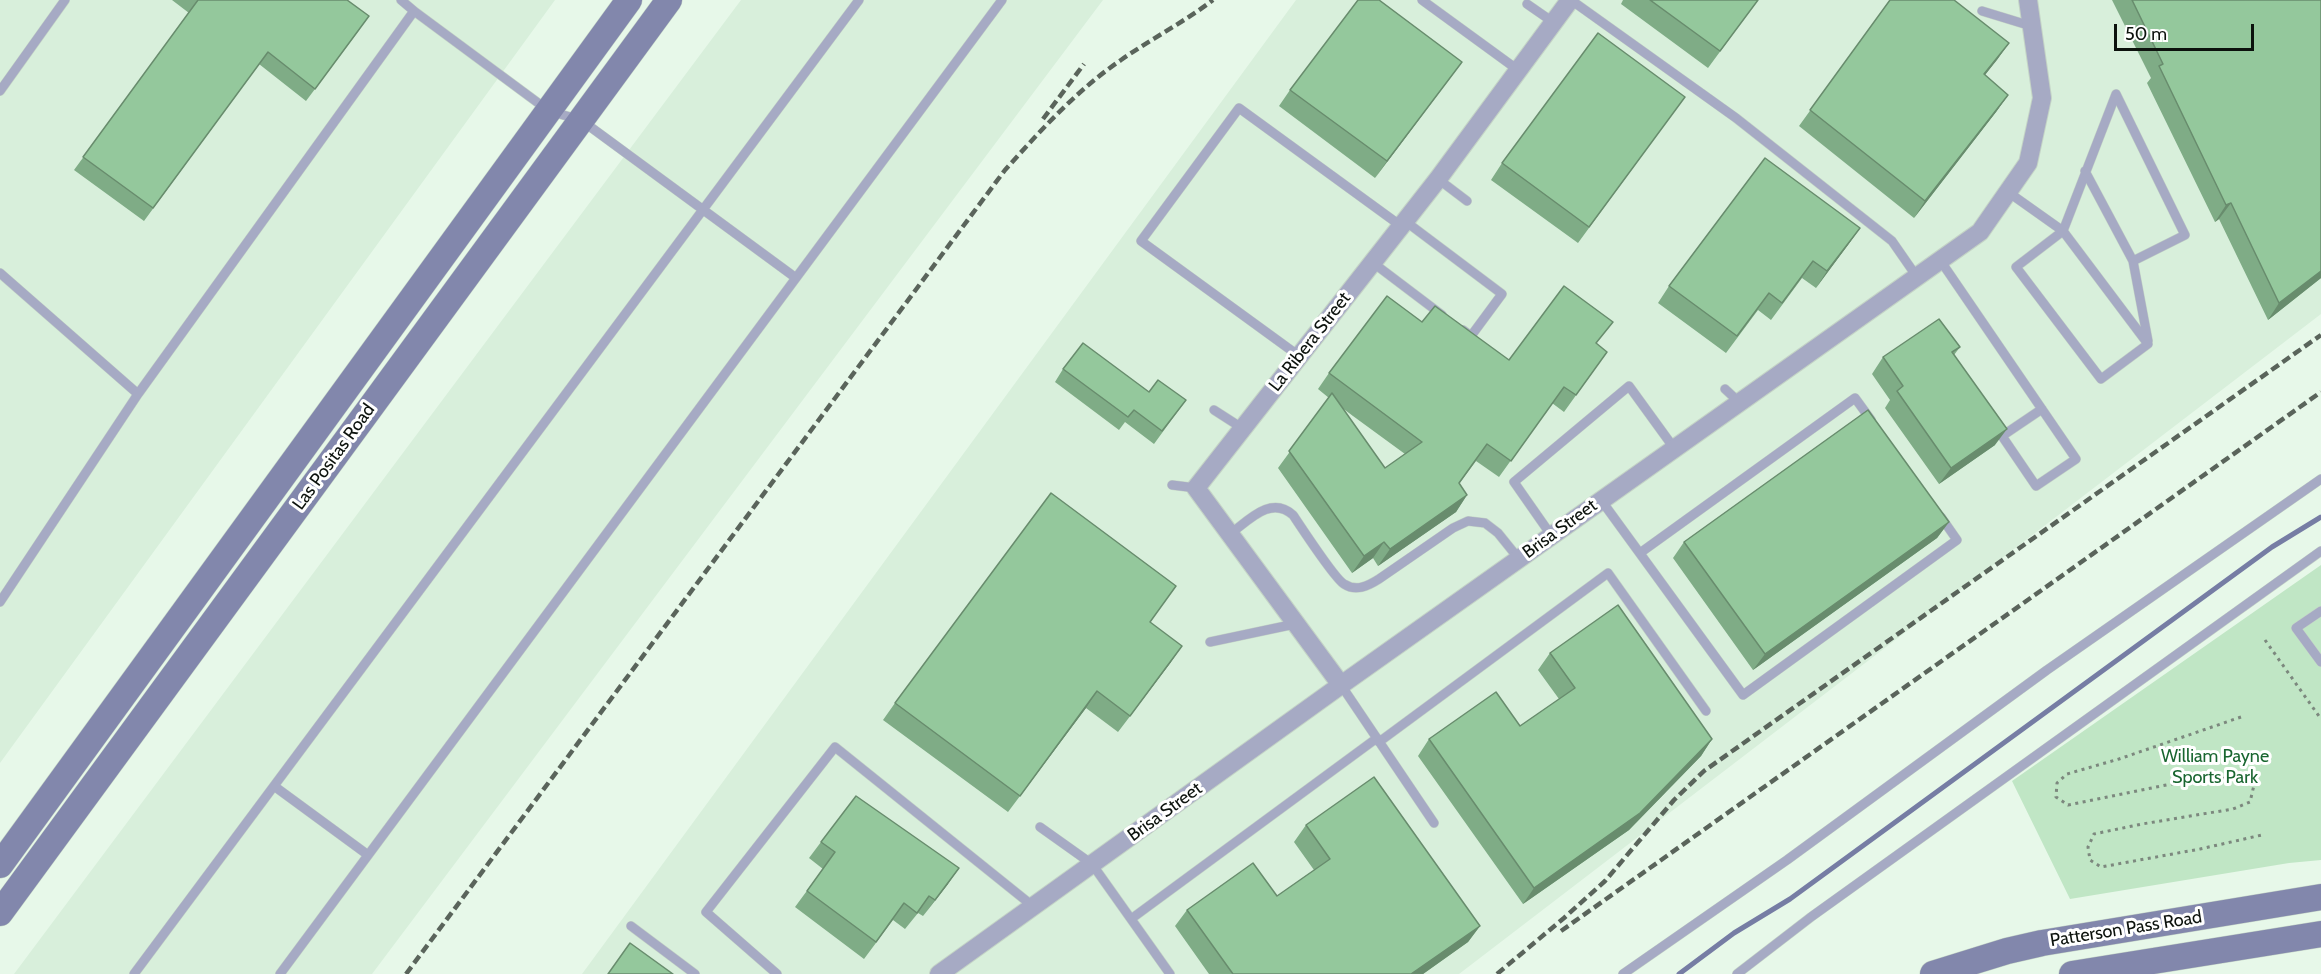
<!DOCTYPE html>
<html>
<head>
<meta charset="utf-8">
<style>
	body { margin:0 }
	#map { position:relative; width:2321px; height:974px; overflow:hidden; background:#e7f8e9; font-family:Cabin,sans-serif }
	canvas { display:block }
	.scale { position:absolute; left:2114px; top:24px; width:140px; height:27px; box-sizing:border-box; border:3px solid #0c120d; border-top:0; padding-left:8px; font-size:18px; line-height:21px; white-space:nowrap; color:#0c120d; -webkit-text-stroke:4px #fff; paint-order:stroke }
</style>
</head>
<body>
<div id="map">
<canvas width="2321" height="974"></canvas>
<div class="scale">50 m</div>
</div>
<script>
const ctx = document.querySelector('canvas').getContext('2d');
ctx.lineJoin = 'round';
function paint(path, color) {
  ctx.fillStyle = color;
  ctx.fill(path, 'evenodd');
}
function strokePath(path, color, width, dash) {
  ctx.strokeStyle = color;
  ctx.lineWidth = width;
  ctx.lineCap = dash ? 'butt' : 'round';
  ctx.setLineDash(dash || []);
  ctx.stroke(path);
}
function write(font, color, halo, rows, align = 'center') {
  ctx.font = font + ' Cabin,sans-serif';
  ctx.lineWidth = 6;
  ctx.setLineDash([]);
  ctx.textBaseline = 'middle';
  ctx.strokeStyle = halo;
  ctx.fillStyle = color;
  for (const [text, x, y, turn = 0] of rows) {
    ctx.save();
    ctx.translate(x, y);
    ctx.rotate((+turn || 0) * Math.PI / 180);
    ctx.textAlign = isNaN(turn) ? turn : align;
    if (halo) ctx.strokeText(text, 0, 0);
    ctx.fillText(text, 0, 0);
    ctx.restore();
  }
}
const built = new Path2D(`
	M0,0H555L0,763Z
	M741,0H1103L372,974H14Z
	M1296,0H2321V314L1459,974H582Z`);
const green = new Path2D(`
	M2321,565V860L2289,863L2070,899L2012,781Z`);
const stream = new Path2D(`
	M1679,974L1734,933L1790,899L2272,547L2321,517`);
const path = new Path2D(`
	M2265,640L2321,719
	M2241,717L2119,759L2067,774L2057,783L2056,797L2068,805L2171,784L2245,776L2254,785L2250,802L2233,809L2142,824L2094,834L2088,847L2090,860L2101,867L2200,849L2262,835`);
const service = new Path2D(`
	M401,0L414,11
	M1422,0L1518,70
	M1571,0L1736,118L1892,241L1917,277
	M1527,4L1553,22
	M1982,11L2031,26
	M0,91L65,0
	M1438,179L1467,201
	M2008,192L2063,231L2116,94L2185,235L2133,261L2085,171
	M1405,221L1502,294L1471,336L1463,330
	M2063,231L2148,344L2101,379L2016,267Z
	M1940,260L2076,459L2036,486L2002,436L2042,409
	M2133,261L2148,341
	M1372,262L1442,315
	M0,273L138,394
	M1299,356L1141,241L1239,108L1401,226
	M1725,389L1739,402
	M1214,410L1242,428
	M1172,485L1196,488
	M1601,500L1743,695L1957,540L1941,517
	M1230,534C1249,520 1271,495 1293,515C1301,527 1335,579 1344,584C1356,592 1368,586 1379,579L1453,528L1468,521L1485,523L1498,533L1519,559
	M1551,535L1514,482L1629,386L1674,448
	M1640,553L1855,398L1871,420
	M0,602L138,394L414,11L549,111L581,120L796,278
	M2321,611L2296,628L2321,662
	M1210,642L1295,624
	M1341,685L1434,823
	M1379,742L1608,573L1706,711
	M274,786L368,855
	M1040,827L1092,864L1170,974
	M1131,919L1377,738
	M631,926L695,974
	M134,974L859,0
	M280,974L1002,0
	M777,974L706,912L835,747L1034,907
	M1623,974L1787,860L2047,670L2321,479
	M1737,974L1811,917L2321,551`);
const minor = new Path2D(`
	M1341,685L1196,488L1438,179L1570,0
	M939,974L1341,685L1980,232L2028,163L2042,98L2028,0`);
const secondary = new Path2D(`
	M0,865L629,0
	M0,913L669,0
	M1933,974L2007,951L2042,943L2321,897
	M2072,974L2321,934`);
const rail = new Path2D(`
	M1043,119L1084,64
	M1561,931L2321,392
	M406,974L1005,170C1041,130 1077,90 1121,60C1151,39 1184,22 1213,0
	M1497,974L1564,918L1605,881L1674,800L1704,771L2321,335`);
const wall = new Path2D(`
	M172,0H347L360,29L306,101L259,64L144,221L74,170L189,13Z
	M1623,0H1758L1708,68L1621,4Z
	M1890,0L2009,43L1985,75L2008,95L1996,112L1914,218L1799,126Z
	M2112,0H2321V278L2268,320L2219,219L2215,222L2147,83L2151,78Z
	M1462,62L1375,178L1279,106L1290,90Z
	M1673,113L1578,243L1491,180L1502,163Z
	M1860,228L1816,288L1802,278L1771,320L1758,310L1726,353L1658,303L1669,286Z
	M1422,322L1509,360L1607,352L1564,412L1552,403L1499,477L1476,461L1459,484L1467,495L1456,512L1378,566L1373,558L1352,573L1278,468L1329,398L1318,389L1329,373ZM1341,407L1353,416L1405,454L1385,468Z
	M1960,347L1954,355L1995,445L1939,484L1885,408L1890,400L1872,374L1883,357Z
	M1063,369L1149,392L1186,400L1154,444L1125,422L1119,430L1055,382Z
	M1949,522L1937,538L1753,670L1673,558L1684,542Z
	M1176,586L1150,622L1171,662L1118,732L1086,708L1008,812L883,720L895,703Z
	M1550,653L1712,739L1701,756L1629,830L1523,904L1418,756L1429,739L1520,726L1559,699L1538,670Z
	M1306,825L1480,926L1468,942L1423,974H1209L1175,926L1187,910L1277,896L1314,870L1294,842Z
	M821,842L948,884L923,916L918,913L905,929L893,920L864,959L795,907L823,869L809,858Z`);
const shadedWall = new Path2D(`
	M2009,43L1997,60L1972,91L1984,74Z
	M1462,62L1375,178L1387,161Z
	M2008,95L1996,112L1914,218L1925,201Z
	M2231,203L2219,219L2215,222L2226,205Z
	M1860,228L1848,245L1816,288L1827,271Z
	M2321,271V278L2268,320L2279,303Z
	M2007,429L1995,445L1939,484L1951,468Z
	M1467,495L1456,512L1378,566L1390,549Z
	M1949,522L1937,538L1753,670L1765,654Z
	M1384,542L1373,558L1352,573L1364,556Z
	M1182,646L1171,662L1118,732L1130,716Z
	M1097,691L1086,708L1008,812L1020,796Z
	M1712,739L1701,756L1629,830L1523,904L1534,888Z
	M959,868L948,884L923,916Z
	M1480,926L1468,942L1423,974H1411Z`);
const building = new Path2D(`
	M198,0H347L369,16L315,89L268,52L153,208L83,157Z
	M1358,0H1379L1462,62L1387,161L1290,90Z
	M1650,0H1758L1720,51Z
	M1890,0H1954L2009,43L1984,74L2008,95L1925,201L1810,110Z
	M2132,0H2321V271L2279,303L2231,203L2226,205L2159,66L2163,64Z
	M1598,33L1685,97L1589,227L1502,163Z
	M1765,158L1860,228L1827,271L1813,261L1782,303L1769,293L1737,336L1669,286Z
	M1564,286L1613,322L1596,343L1607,352L1576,395L1564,387L1511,461L1487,444L1459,483L1467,495L1390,549L1384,542L1364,556L1289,451L1332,393L1385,468L1422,442L1329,373L1387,296L1422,322L1435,306L1509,360Z
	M1939,319L1960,347L1952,352L2007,429L1951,468L1897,391L1903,386L1883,357Z
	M1083,343L1149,392L1158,380L1186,400L1162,431L1134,410L1128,417L1063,369Z
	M1868,410L1949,522L1765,654L1684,542Z
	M1051,493L1176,586L1150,622L1182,646L1130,716L1097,691L1020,796L895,703Z
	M1618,605L1712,739L1640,813L1534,888L1429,739L1496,692L1520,726L1575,688L1550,653Z
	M1374,777L1480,926L1411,974H1233L1187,910L1253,863L1277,896L1330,859L1306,825Z
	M856,796L959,868L935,900L929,896L917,913L904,903L876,942L807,891L835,852L821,842Z
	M630,943L673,974H608Z`);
const streetNames = [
	["La Ribera Street",1310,342,-52],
	["Las Positas Road",334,457,-54],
	["Brisa Street",1560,529,-36],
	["Brisa Street",1165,812,-36],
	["Patterson Pass Road",2126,929,-9]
];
const parkNames = [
	["William Payne",2215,757],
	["Sports Park",2215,778]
];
paint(built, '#d8efdb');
paint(green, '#c0e6c5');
strokePath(stream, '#767da4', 5);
strokePath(service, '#c4d3c6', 10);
strokePath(minor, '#c4d3c6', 20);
strokePath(secondary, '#c4d3c6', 27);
strokePath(path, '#7c887e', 3, [3, 4.5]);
strokePath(service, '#a6aac4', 9);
strokePath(minor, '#a6aac4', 18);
strokePath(secondary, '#8287ac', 26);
strokePath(rail, '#5a645b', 4.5, [9, 4.5]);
paint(wall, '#7fac86');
paint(shadedWall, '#688c6d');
paint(building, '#94c89c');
strokePath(building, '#688c6d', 1.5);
write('18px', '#0c120d', '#fff', streetNames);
write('18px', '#196630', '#fff', parkNames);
</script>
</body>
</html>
